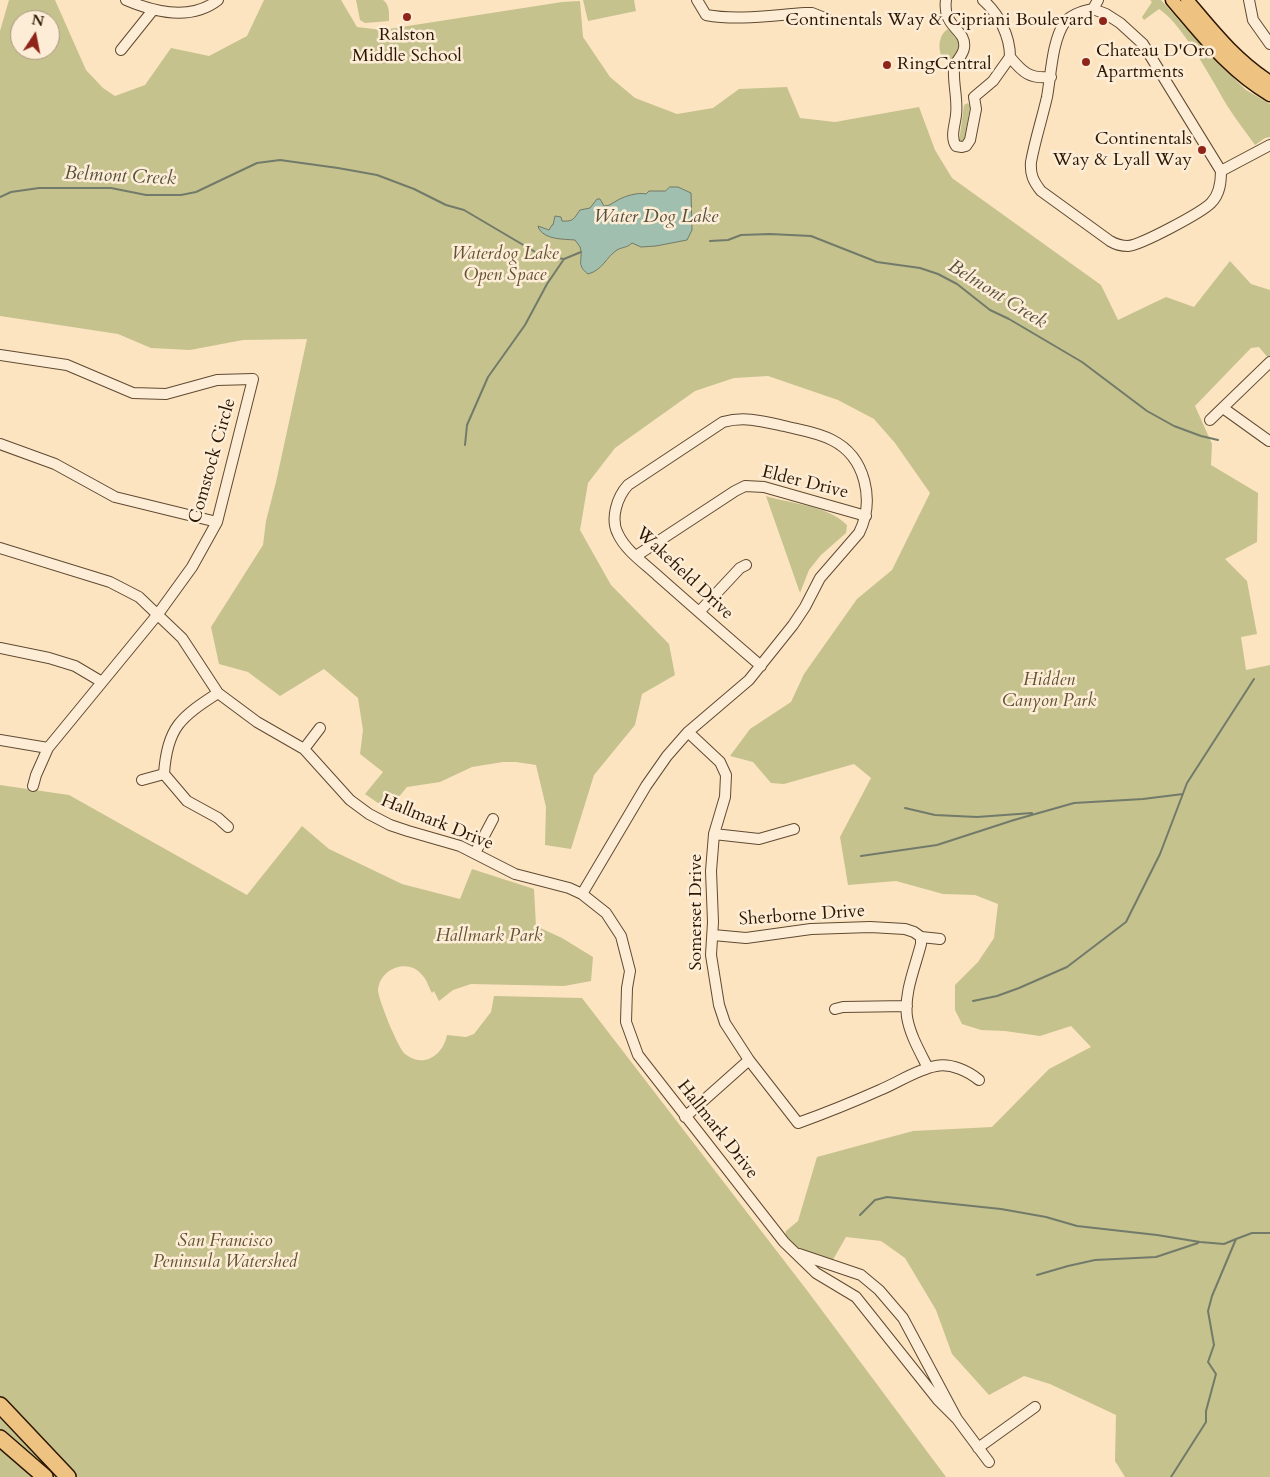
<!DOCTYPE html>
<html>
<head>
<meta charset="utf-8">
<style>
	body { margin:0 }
	#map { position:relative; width:1270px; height:1477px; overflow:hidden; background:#fce4c1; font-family:Cardo,serif }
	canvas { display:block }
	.north { position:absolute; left:10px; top:10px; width:50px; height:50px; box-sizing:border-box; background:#fdedd7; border:1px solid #a99781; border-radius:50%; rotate:11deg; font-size:14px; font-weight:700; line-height:20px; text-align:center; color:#2c1601 }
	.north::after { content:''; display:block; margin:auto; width:18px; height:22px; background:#8f2418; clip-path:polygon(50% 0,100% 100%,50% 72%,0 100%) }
</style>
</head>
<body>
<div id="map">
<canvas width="1270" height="1477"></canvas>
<div class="north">N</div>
</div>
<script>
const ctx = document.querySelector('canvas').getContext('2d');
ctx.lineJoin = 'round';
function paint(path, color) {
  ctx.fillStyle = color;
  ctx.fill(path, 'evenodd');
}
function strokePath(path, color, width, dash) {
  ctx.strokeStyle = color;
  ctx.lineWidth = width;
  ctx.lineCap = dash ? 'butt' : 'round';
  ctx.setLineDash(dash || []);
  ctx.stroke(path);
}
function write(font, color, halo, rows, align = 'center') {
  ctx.font = font + ' Cardo,serif';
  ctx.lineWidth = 5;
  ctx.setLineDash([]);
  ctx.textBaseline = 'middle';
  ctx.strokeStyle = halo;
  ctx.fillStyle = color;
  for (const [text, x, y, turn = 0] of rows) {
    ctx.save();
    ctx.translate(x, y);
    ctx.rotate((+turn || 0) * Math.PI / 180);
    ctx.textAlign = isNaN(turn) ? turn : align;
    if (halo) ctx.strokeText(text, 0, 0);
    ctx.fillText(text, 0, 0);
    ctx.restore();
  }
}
const green = new Path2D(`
	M9,0H55L86,70L103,88L115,96L145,85L171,48L209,56L247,36L264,0H341L357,27L382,30L562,2L580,1L583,37L610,77L635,98L677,114L713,108L739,89L787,87L800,118L835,122L919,107L935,150L952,178L1101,285L1118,320L1166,297L1194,307L1230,261L1251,284L1270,290V358L1269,359L1259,347L1251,348L1195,406L1212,444L1211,465L1258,493L1257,542L1225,559L1247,581L1257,634L1241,637L1246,670L1270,665V1477H1125L1115,1461L1116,1415L1050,1384L1024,1376L989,1395L952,1354L936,1310L905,1258L881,1241L846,1237L830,1265L784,1242L786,1231L798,1221L817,1157L913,1131L992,1127L1049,1069L1091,1047L1071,1026L1040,1036L1005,1031L981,1030L962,1024L955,1010V985L978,962L994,938L998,904L975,895L943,894L896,881L848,885L840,837L871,778L854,764L784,784L771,783L753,762L730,756L750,729L791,702L804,674L857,599L892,570L930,493L895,443L874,419L838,400L768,376L734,378L695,391L615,448L588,483L580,530L611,585L669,644L675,675L642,694L635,725L594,775L571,849L545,845L546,807L536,765L516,762H503L472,767L440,782L407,787L388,810L365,794L383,772L360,754L363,730L358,698L324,669L280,696L248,672L219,664L211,627L263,545L266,521L276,482L307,339L243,340L190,350L151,348L118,334L0,316V31ZM20,20H50V50H20Z
	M356,0H383C390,5 389,14 389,21L365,23L360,20Z
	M583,0H634L636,11L588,21Z
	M1150,0H1161L1209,54L1246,90L1270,104V137L1265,138L1255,145C1246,132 1236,120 1228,107C1213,82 1182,23 1159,9L1144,20L1142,17L1152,2Z
	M948,29C963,43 961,46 950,62H946L944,56L941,55C938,47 939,34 948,29Z
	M968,103L970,107L964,141L959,142L964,105Z
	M766,496C791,504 827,505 847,525L846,533L821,555L809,570L800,593Z
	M0,785L69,795L247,895L302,826L329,849L402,884L460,899L472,869L534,889L536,926L562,938L593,957L591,981L564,986L471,984L453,990L439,1001L434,991L432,993C429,988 427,980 423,976C409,957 380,968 378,990C378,999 398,1048 405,1054C424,1069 443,1055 447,1035L466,1037L474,1034L491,1012L494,996L582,998L809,1293L946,1477H0Z`);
const water = new Path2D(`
	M670,187H678L691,193L692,230L687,240L656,246L641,247L632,243C627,248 622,247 617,250C606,257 603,270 588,274C575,264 584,259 580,247C579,245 577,243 575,240C564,239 546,240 539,229L538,226L549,230L552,225H553L555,216L561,217L562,221C574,222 574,218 580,210L590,208L597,199H600L604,206C610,206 612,203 618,200C625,196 638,192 646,194L649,191H665Z`);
const stream = new Path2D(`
	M0,197L11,192L39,188H111L146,195H181L196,192L257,163L280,160L338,168L377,175L414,189L446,205L464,210L542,256L564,259L581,252
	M710,241L728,240L741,235L770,234L811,236L877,262L920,268L938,274L957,284L990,310L1009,319L1082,362L1147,411L1174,426L1201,436L1218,440
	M465,445L467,425L488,377L525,325L547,284L564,259
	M905,808L935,815L977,817L1032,813
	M861,856L937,845L1014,820L1074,803L1143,799L1183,794
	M973,1001L997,996L1019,988L1067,967L1126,922L1160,854L1187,783L1254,679
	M860,1215L875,1200L887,1197L1001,1209L1046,1217L1077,1226L1157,1235L1200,1242L1224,1244L1236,1239
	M1037,1275L1068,1266L1095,1260L1156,1257L1198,1243
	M1171,1477L1206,1422V1411L1216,1374L1208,1362L1214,1345L1208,1311L1212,1296L1236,1239L1252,1233H1270`);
const minor = new Path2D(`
	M126,0C154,12 191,21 218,0
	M697,0L706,15C738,21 773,15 805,13H812L827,19
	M946,0C942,28 967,29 964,48C963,56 955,61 954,69C953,84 958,100 956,115C955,125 950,137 956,146L962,147L966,146L970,140L976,109L974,97L993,81L1010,57C1010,36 999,14 983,0
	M1249,0L1253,20L1270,44
	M1093,9L1106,14L1120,23L1143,44L1221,171C1221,182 1220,194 1211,203C1201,213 1141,245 1128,246C1121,246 1115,244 1110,241L1041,191C1033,181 1030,174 1031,162C1035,140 1042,119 1047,97C1051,75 1052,40 1065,22C1072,14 1083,11 1093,9Z
	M1093,9L1098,0
	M121,50L153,10
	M1010,57C1023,73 1030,79 1051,77
	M1221,171L1270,145
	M0,355L67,365L133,393L166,394L217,380L253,379L217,522L192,567L158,614L48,748L36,775L33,786
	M1223,408L1269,441
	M1210,420L1270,362
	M0,444L55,464L115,497L217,522
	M0,548L110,582L139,597L182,638L218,693L257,722L304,749L350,800L369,814L390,825L408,831L460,846L515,874L569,888L582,894L606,913L621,936L630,971L627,988L626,1022L638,1055L784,1242L816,1273L856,1297L938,1400L957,1419
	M636,556L735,491L745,486L764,487L866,516
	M699,612L740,568L746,565
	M0,648L49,658L75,666L102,682
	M688,732L720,762L726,775L725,797L714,834L711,871L713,922L711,955L719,1005L725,1023L749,1060L798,1123C826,1113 853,1102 880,1090C897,1083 918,1069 936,1066C951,1063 968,1071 979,1080
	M0,740L48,748
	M304,749L320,728
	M164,774L187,801L218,818L228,827
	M142,780L164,774C167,727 181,717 218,693
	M714,834L759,839L794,829
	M475,853L493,819
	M582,894L646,786L667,756L688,732L749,680L793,625L805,607L820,578L859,533C875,501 866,457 832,440C817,432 800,430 784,426C762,421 744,416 723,422L628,485C617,497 610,519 618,534C626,551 644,563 658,576C692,606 726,636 761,666
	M713,935L746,938L811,929L870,927L905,929L914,932L921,937V944C915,968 904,992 907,1017C910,1035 920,1052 928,1068
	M921,937L940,939
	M835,1009L843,1007L907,1006
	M685,1117L749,1060
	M799,1254L861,1275L879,1290L903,1318L957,1419L989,1462
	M978,1448L1035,1407`);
const major = new Path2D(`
	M1172,0C1202,35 1229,71 1270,95
	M1187,0C1214,32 1235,59 1270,82`);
const highway = new Path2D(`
	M0,1405L68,1477
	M0,1438L45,1477`);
const markers = [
	[407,17,5,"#8f2418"],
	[1103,21,5,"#8f2418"],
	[1086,62,5,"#8f2418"],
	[887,65,5,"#8f2418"],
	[1202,150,5,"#8f2418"]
];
const poiNames = [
	["Continentals Way & Cipriani Boulevard",1093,21],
	["Ralston",407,36,"center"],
	["Middle School",407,57,"center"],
	["Chateau D'Oro",1096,52,"left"],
	["Apartments",1096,73,"left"],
	["RingCentral",897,65,"left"],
	["Continentals",1192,140],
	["Way & Lyall Way",1192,161]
];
const parkNames = [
	["Waterdog Lake",505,255],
	["Open Space",505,276],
	["Hidden",1049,681],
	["Canyon Park",1049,702],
	["Hallmark Park",489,937],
	["San Francisco",225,1242],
	["Peninsula Watershed",225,1263]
];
const streetNames = [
	["Comstock Circle",213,461,-74],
	["Elder Drive",805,483,14],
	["Wakefield Drive",684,574,43],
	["Hallmark Drive",437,823,22],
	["Somerset Drive",697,912,-90],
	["Sherborne Drive",802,916,-4],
	["Hallmark Drive",717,1130,52]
];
const waterNames = [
	["Belmont Creek",120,177,3],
	["Water Dog Lake",656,218],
	["Belmont Creek",997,295,32]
];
paint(green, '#c5c28e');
paint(water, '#a0bfae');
strokePath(water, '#727b69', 1);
strokePath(stream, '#727b69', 2);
strokePath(minor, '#604a31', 12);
strokePath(major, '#2c1601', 15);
strokePath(highway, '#2c1601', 18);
strokePath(minor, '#fdedd7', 10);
strokePath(major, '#eec280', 12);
strokePath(highway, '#eec280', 15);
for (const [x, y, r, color] of markers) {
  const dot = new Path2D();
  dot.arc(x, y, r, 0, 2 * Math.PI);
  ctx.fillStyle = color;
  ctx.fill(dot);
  strokePath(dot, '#fdedd7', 2);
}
write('18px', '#2c1601', '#fdedd7', poiNames, 'right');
write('italic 18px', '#625232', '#fdedd7', parkNames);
write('18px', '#2c1601', '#fdedd7', streetNames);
write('italic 19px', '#55513e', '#fdedd7', waterNames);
</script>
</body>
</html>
